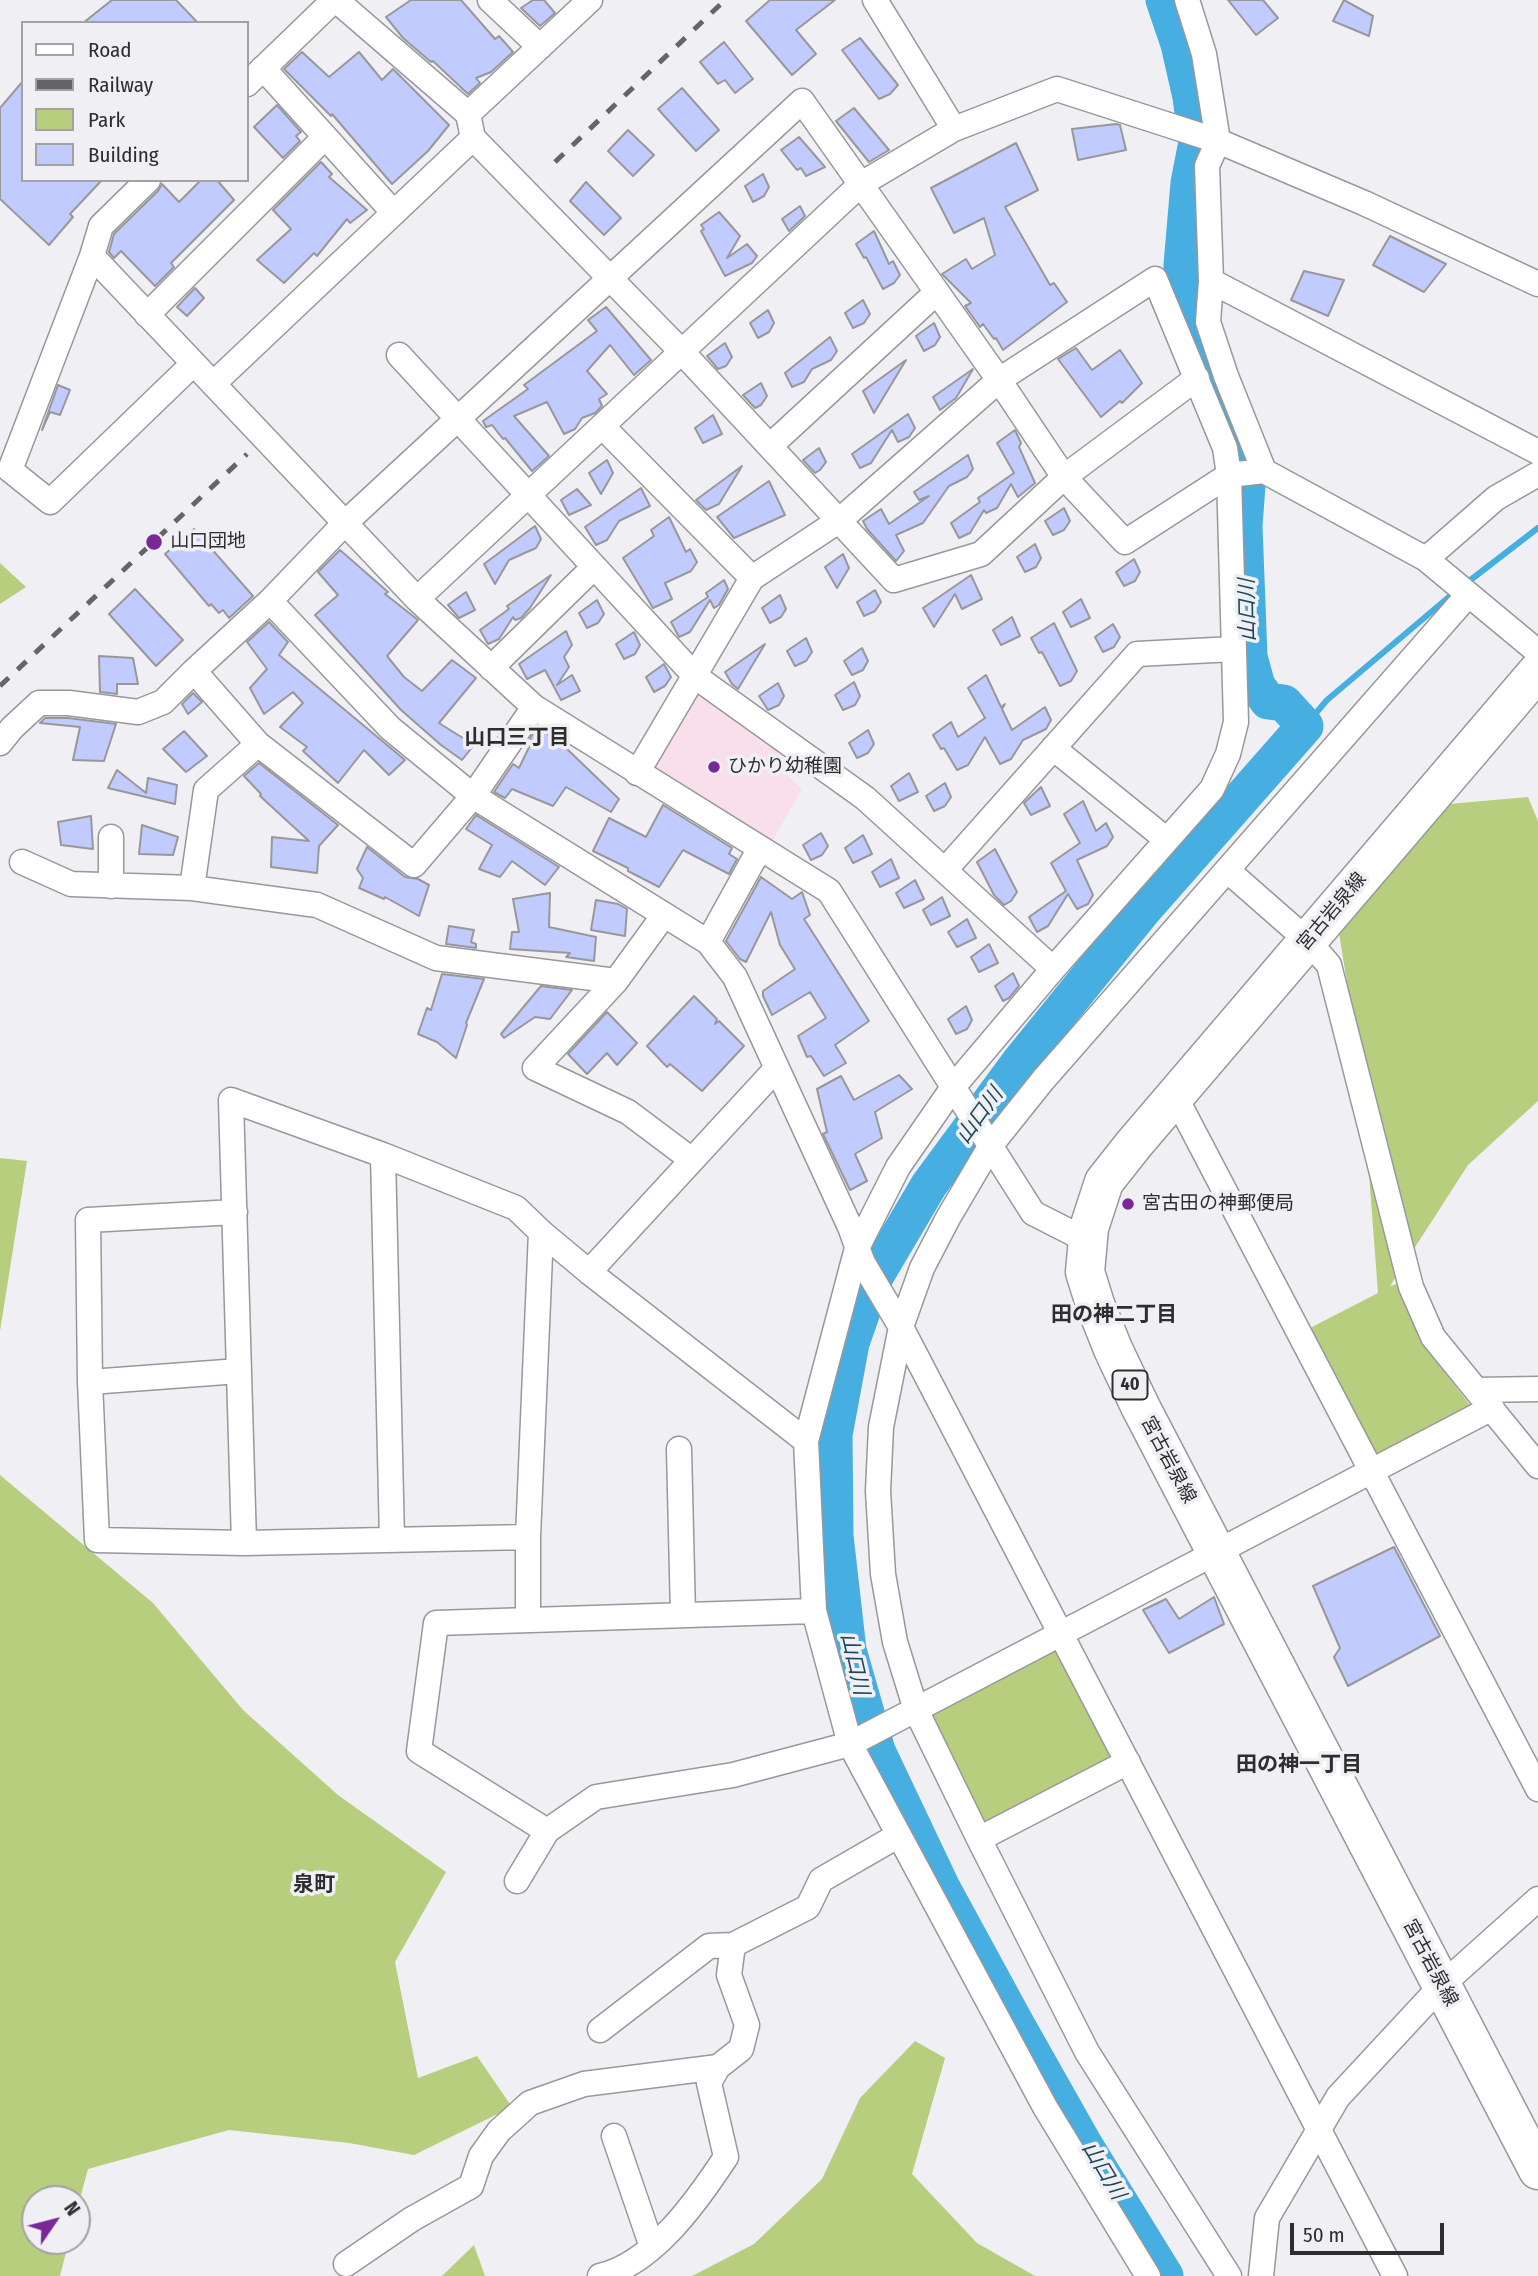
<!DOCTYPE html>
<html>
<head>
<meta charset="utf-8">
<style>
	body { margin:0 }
	#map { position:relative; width:1538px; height:2276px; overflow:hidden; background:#f0f0f4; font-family:"Fira Sans Condensed",sans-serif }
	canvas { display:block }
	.legend { position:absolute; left:21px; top:21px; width:228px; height:161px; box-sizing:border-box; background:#f0f0f4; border:2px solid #a2a2a5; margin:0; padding:9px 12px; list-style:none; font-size:21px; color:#2e2e2f }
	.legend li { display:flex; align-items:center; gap:14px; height:35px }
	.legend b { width:35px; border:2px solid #a2a2a5 }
	.north { position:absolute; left:21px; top:2185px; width:70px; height:70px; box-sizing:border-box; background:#f0f0f4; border:2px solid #a2a2a5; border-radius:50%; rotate:55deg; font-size:19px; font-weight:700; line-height:28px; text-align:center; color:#2e2e2f }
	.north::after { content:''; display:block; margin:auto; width:24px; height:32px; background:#792898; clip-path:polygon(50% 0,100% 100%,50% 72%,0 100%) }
	.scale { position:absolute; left:1290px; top:2223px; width:154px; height:32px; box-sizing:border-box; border:4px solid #2e2e2f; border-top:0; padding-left:9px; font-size:21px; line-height:24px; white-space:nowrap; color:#2e2e2f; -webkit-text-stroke:5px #f0f0f4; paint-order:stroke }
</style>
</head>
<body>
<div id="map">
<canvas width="1538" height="2276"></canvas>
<ul class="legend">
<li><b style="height:9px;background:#fff"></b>Road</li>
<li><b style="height:9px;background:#656567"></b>Railway</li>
<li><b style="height:19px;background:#b6ce7e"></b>Park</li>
<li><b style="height:19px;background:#c1cbfd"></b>Building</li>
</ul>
<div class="north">N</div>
<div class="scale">50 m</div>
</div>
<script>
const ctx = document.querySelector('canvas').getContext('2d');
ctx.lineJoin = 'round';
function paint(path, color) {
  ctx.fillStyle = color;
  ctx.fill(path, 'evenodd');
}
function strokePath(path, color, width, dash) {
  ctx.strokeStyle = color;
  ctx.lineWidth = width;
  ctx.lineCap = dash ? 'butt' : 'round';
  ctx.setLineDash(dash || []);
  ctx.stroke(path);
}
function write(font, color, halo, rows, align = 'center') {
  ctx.font = font + ' "Fira Sans Condensed","Noto Sans JP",sans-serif';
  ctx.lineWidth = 7;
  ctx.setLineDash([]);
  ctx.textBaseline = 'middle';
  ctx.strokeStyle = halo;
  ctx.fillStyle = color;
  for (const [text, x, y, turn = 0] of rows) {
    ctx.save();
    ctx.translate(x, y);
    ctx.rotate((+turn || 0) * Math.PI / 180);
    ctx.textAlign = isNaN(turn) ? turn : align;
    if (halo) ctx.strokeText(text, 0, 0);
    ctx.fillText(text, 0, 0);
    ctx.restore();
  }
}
const education = new Path2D(`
	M697,689L780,746L774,762L802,789L771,843L646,772Z`);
const green = new Path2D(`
	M0,563L26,587L0,604Z
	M1528,797L1538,821V1101L1468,1165L1390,1286L1400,1283L1422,1343L1473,1409L1376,1457L1310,1328L1378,1293L1361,1069L1339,933L1438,805Z
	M0,1158L27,1161L0,1331Z
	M0,1475L153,1603L243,1710L338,1795L446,1872L395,1962L418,2078L477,2056L512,2107L414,2155L349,2143L229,2130L88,2169L77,2210V2199H35V2241H69L60,2276H0Z
	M1056,1645L1116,1760L982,1828L925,1713Z
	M915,2041L945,2058L912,2174L977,2243L1035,2276H692L754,2244L822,2179L860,2098Z
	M474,2245L485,2276H442Z`);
const stream = new Path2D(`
	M1464,585L1538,528
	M1305,726L1327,700L1456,591`);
const river = new Path2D(`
	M1164,0L1179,44L1191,97L1197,142L1189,183L1182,265L1186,308L1236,431L1247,485L1244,526L1249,657L1257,686L1268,701L1284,703L1305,726L1143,910L1019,1063L929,1185L873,1280L851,1343L834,1435L835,1536L848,1650L877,1751L941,1886L1015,2022L1085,2146L1165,2276`);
const building = new Path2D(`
	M112,0H176L198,23H83Z
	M411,0H461L495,39L499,36L513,52L491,72L476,78L480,83L468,94L433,61L431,62L403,38L386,17Z
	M533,0H544L555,13L540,26L521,8Z
	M770,0H835L796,30L816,54L792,75L746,21Z
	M1228,0H1263L1278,18L1256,35Z
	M1344,0L1373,16L1369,36L1333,21Z
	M860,38L898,85L890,94L879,99L842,50Z
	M724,42L753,79L735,93L725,80L718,84L700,62Z
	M302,52L329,77L359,52L382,80L393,69L449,125L428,151L392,184L332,114L331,116L284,69Z
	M23,81V180H102L70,214L73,217L49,245L0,199V108Z
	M682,88L719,130L696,151L658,109Z
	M277,105L301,132L296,136L300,141L283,158L254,127Z
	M854,108L889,150L869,162L836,121Z
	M1116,124L1120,125L1126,150L1078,160L1072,129Z
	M628,130L654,155L633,176L608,151Z
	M799,137L825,167L806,176L801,168L797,170L781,150Z
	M1016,143L1038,190L1005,207L1050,285L1054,283L1067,302L1003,350L996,338L994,339L983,324L980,327L965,306L971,303L942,274L966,259L972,269L995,255L984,218L954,233L931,188Z
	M321,162L332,174L329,177L367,210L350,223L347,219L317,256L314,253L284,283L257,260L291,229L273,210Z
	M763,174L769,187L764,196L753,202L745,186Z
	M201,180H217L234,200L171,263L174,267L155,286L121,251L114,258L109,252L114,234L158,191L162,184L179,202Z
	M586,182L621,218L604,235L570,201Z
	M800,206L805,216L789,231L782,219Z
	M719,212L740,236L727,258L747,244L757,256L752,263L725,276L701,231L704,229L701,225Z
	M874,231L889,264L893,261L900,275L894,283L883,289L866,257L864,258L856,244Z
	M1390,236L1446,264L1424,292L1373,265Z
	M1304,271L1344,280L1328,316L1291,300Z
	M195,288L204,298L187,316L177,307Z
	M863,300L870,314L864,323L853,328L845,313Z
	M606,307L651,360L634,375L610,345L587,371L607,394L599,399L602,406L595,413L582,418L575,429L564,434L547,402L514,416L549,456L532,471L505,438L503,439L492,425L486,427L483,421L528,389L524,385L597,331L588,320Z
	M768,310L774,323L769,332L758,338L750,323Z
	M934,323L940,337L935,345L924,351L916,336Z
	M830,337L837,351L831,360L812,369L804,382L792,387L785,373Z
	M725,343L732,357L726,366L718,369L707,356Z
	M1076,348L1092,370L1120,350L1142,383L1122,403L1120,401L1101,417L1058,359Z
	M906,360L874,413L863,391Z
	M973,369L956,398L940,410L933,397Z
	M761,383L767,396L761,405L755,408L743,395Z
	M58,385L70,390L60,415L50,412L42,430Z
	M908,414L915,428L909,437L898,442L892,430L871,463L860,468L852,454Z
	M713,415L722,434L703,443L695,428Z
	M1015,430L1021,443L1019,447L1035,483L1018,497L1011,484L997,508L986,513L984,510L970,533L959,538L951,523L980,502L978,498L1014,473L997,443Z
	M819,448L826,462L820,470L815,473L803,460Z
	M968,455L973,469L967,477L949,486L923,523L896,535L904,551L896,561L867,529L863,521L881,509L889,524L929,496L919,500L914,492Z
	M607,460L613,473L601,494L589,473Z
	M742,466L719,504L706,510L696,500Z
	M769,481L785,515L734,538L717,517Z
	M641,488L650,506L619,521L607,540L596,545L585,527Z
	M577,489L591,505L569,515L561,500Z
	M1064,508L1070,521L1064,530L1053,535L1045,521Z
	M669,517L686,552L690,549L697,562L691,571L665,583L672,599L653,608L623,558L654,536L651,530Z
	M535,526L541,539L536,548L509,560L495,584L484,564Z
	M194,529L253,596L229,618L223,610L219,613L211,604L209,606L165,554Z
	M1035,544L1041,558L1036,567L1025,572L1017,557Z
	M340,550L388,592L385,594L418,620L387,656L404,677L422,691L452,660L476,678L439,723L474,745L462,760L441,745L401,710L315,615L338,595L318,572Z
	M843,554L849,568L837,588L825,567Z
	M1134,559L1140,572L1135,581L1124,586L1116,572Z
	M551,575L530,608L521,618L515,620L513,617L499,639L488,644L480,630L509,609L507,606Z
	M971,575L982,599L962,609L955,594L934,627L923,608Z
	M724,580L728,589L719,605L714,608L710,600L690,632L679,637L671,622L708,597L706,593Z
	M135,589L183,640L156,666L109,614Z
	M875,590L881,602L875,611L864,616L857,602Z
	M466,592L475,610L459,618L448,605Z
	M780,595L786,609L781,617L770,623L762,608Z
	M1081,599L1090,618L1071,627L1063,612Z
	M597,600L604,614L598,623L587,628L579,613Z
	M1012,617L1020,636L1001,645L993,630Z
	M269,622L288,642L279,655L405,760L389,775L364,750L338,783L303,751L307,747L280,727L303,703L293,692L264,714L250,688L267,669L247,642Z
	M1054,623L1077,671L1071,681L1060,686L1042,652L1039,653L1031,638Z
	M1113,624L1120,637L1114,647L1103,652L1095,637Z
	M566,631L572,645L564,657L569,667L557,685L572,675L580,691L561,700L545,670L527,679L519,664Z
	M634,632L640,645L635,654L624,659L616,644Z
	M806,638L812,652L806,661L795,666L787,651Z
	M765,644L738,689L732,684L725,672Z
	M862,648L868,661L863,670L852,675L844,661Z
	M99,656L133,658L138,684H117V694L100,692Z
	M664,664L671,677L665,686L654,692L646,677Z
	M986,675L1001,707L1005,704L1002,709L1012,730L1045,707L1051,720L1046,729L1023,740L1011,759L1000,764L985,737L968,765L957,770L944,748L941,749L933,735L951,722L958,737L985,718L968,688Z
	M854,682L860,696L855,705L843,710L835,695Z
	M778,683L784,696L779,705L768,710L759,696Z
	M193,693L202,702L188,714L182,704Z
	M45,718H68L116,724L104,761L73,760L80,727L40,723Z
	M538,727L559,742H557L567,749L619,799L611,812L566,787L553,806L512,789L505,798L494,792L513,764L519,768L532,741L530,738Z
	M868,730L874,744L868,753L857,758L849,743Z
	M184,731L207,756L186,772L163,749Z
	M259,763L338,825L319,846L317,873L271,867L272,837L309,841L260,796L261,794L244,776Z
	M117,770L146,793L148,778L177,785L175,804L108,788Z
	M909,773L918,792L899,801L891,786Z
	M945,783L951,797L945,806L934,811L926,796Z
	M1041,787L1050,806L1031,815L1024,803Z
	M1083,801L1096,831L1106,823L1113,837L1107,846L1077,860L1093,895L1088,904L1077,909L1068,894L1048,926L1037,932L1029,917L1066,891L1051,863L1080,843L1064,814Z
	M663,805L732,848L729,854L737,859L729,874L683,850L659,887L628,871V868L593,851L609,818L646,837Z
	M476,815L559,867L545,885L512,861L500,877L479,869L492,845L466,829Z
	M91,816L93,849L61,845L58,822Z
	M142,825L178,837L173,855L139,854Z
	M821,833L828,846L822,855L811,860L803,845Z
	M863,835L872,854L853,863L845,848Z
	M367,847L405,877L418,879L429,885L419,916L385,897L384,899L359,888L363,878L357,869Z
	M995,849L1017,892L1011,901L1004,905L994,895L977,862Z
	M891,859L899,878L880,887L872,872Z
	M761,877L792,899L802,892L810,915L804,919L869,1021L835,1045L846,1063L824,1076L811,1056L807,1057L798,1036L826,1018L810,992L772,1015L763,996V991L795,969L780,945L771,912L746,962L740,959L726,941Z
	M915,880L924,899L904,908L896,893Z
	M550,893L549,927L596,937L594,961L566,957L570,953L510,949L512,932H519L513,899Z
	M942,897L950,916L931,925L923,910Z
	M596,900L618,904L627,909L625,936L591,930Z
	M967,919L976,938L957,947L948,932Z
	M449,926L474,930L471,942L476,944V948L446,944Z
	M989,944L998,963L979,972L971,957Z
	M1013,973L1019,986L1009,998L1003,1001L995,986Z
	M442,974L484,979L466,1023L467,1025L456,1058L437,1042L418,1034L427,1008L431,1010Z
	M541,986L572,990L550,1019L535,1017L504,1038L501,1034Z
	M694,996L717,1019L715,1024L719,1021L744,1046L702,1091L670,1064L667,1067L647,1046Z
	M966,1006L972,1020L967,1029L956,1034L948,1019Z
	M607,1012L637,1043L617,1065L607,1053L587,1074L568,1054Z
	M899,1075L912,1089L875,1112L882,1138L855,1154L867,1181L850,1190L823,1134L827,1132L817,1089L841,1076L854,1100Z
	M1394,1547L1440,1636L1348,1686L1334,1657L1340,1648L1313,1586Z
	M1214,1597L1224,1624L1169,1653L1143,1610L1166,1599L1179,1619Z`);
const street = new Path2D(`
	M336,0L468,114L473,138L682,352L894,580L981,554L1064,477L1197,378
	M490,0L540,47
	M875,0L954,129
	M1187,0L1204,54L1218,141L1207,166L1211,281L1208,322L1226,376L1264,471
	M263,68L394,213
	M247,84L334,0
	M468,114L590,0
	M148,180L101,226L92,256L10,470L50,502L193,364
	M92,256L417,599L534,707L829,891L1033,1213L1088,1241
	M1211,281L1538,452
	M147,315L325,137
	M399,355L696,677L865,798L1053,969
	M213,384L473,138
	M602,426L752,578
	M770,446L937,292
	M1426,559L1496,498L1538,474
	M417,599L861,184L954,129L1057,89L1218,141L1364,203L1538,284
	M270,601L390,728L473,796L708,942L735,977L850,1227L863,1263L901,1327L1395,2276
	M491,668L594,567
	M194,671L258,744L414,865L473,796L534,707
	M0,743L12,728L39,703H69L138,712L163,702L194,671L270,601L345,523L802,101L999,380L1064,477L1125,542L1229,475L1264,471L1426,559L1538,652
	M1053,748L1167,840
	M637,773L752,578L840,520L999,380L1155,279L1225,448L1229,475L1236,722L1228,754L1212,789L1053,969L954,1086L898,1167L857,1248L806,1441L814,1611L850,1744L1045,2107L1148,2276
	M22,862L71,884L192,888L317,905L436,958L616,981
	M945,870L1137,654L1233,649
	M1227,870L1308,941L1329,965L1411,1287L1433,1337L1538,1466
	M111,886V837
	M192,888L206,790L258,744
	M664,915L616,981L535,1068L628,1112L692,1160
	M708,942L760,848
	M1175,1096L1538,1789
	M383,1155L392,1540
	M235,1212L88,1220L90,1382L97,1540L244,1543
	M589,1272L777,1068
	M90,1382L239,1371
	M1477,1390L1538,1389
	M679,1449L683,1615
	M528,1537L541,1232
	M528,1620V1537L244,1543L231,1100L383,1155L516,1208L541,1232L589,1272L806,1441
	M547,1831L419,1751L436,1623L814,1611
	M979,1839L1128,1762
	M517,1881L547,1831L596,1797L733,1775L850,1744L1492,1408
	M600,2030L709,1946L733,1945
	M614,2136L652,2247
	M346,2264L412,2219L471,2186L481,2156L499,2131L530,2103L584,2084L718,2067L741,2049L747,2025L729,1975L733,1945L808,1907L821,1880L899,1835
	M600,2276C653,2264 697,2201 726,2157L709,2083L718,2067
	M1229,2276L1087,2052L979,1839L916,1710L895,1642L883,1574L878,1491L881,1427L901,1327L922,1268L948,1218L991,1145L1043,1080L1468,595
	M1261,2276L1267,2218L1338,2097L1442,1985L1538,1899`);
const primary = new Path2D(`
	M1538,671L1134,1144L1104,1182L1089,1228L1085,1272L1095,1304L1113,1349L1140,1406L1538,2170`);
const rail = new Path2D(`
	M555,162L725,0
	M0,686L247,454`);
const markers = [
	[154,542,9,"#792898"],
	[714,767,7,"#792898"],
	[1128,1204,7,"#792898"]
];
const shields = [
	[1130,1385,35]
];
const shieldNames = [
	["40",1130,1385]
];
const poiNames = [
	["山口団地",170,542],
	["ひかり幼稚園",728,767],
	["宮古田の神郵便局",1142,1204]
];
const streetNames = [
	["宮古岩泉線",1332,912,-50],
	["宮古岩泉線",1168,1460,62],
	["宮古岩泉線",1430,1963,62]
];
const waterNames = [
	["山口川",1248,610,-91],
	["山口川",980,1116,-54],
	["山口川",854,1664,77],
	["山口川",1103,2171,59]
];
const neighbourhoodNames = [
	["山口三丁目",517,738],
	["田の神二丁目",1114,1315],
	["田の神一丁目",1299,1765],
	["泉町",314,1885]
];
paint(education, '#f8dfea');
paint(green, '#b6ce7e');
strokePath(stream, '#46aee0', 6);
strokePath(river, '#46aee0', 37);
paint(building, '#c1cbfd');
strokePath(building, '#98989c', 2);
strokePath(street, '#97989c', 27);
strokePath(primary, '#97989c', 41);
strokePath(street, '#fff', 24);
strokePath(primary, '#fff', 38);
strokePath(rail, '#656567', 5, [12, 12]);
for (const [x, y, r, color] of markers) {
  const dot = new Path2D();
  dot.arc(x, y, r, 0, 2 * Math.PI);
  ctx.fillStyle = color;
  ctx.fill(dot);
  strokePath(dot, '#f0f0f4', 2.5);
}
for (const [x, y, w] of shields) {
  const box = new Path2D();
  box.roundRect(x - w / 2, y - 14.5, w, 29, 5);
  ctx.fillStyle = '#f0f0f4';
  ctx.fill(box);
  strokePath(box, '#2e2e2f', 2);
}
write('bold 18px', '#2e2e2f', null, shieldNames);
write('19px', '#2e2e2f', '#f0f0f4', poiNames, 'left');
write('19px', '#2e2e2f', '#f0f0f4', streetNames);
write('italic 21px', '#1c475c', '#f0f0f4', waterNames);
write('bold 21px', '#2e2e2f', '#f0f0f4', neighbourhoodNames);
</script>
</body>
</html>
